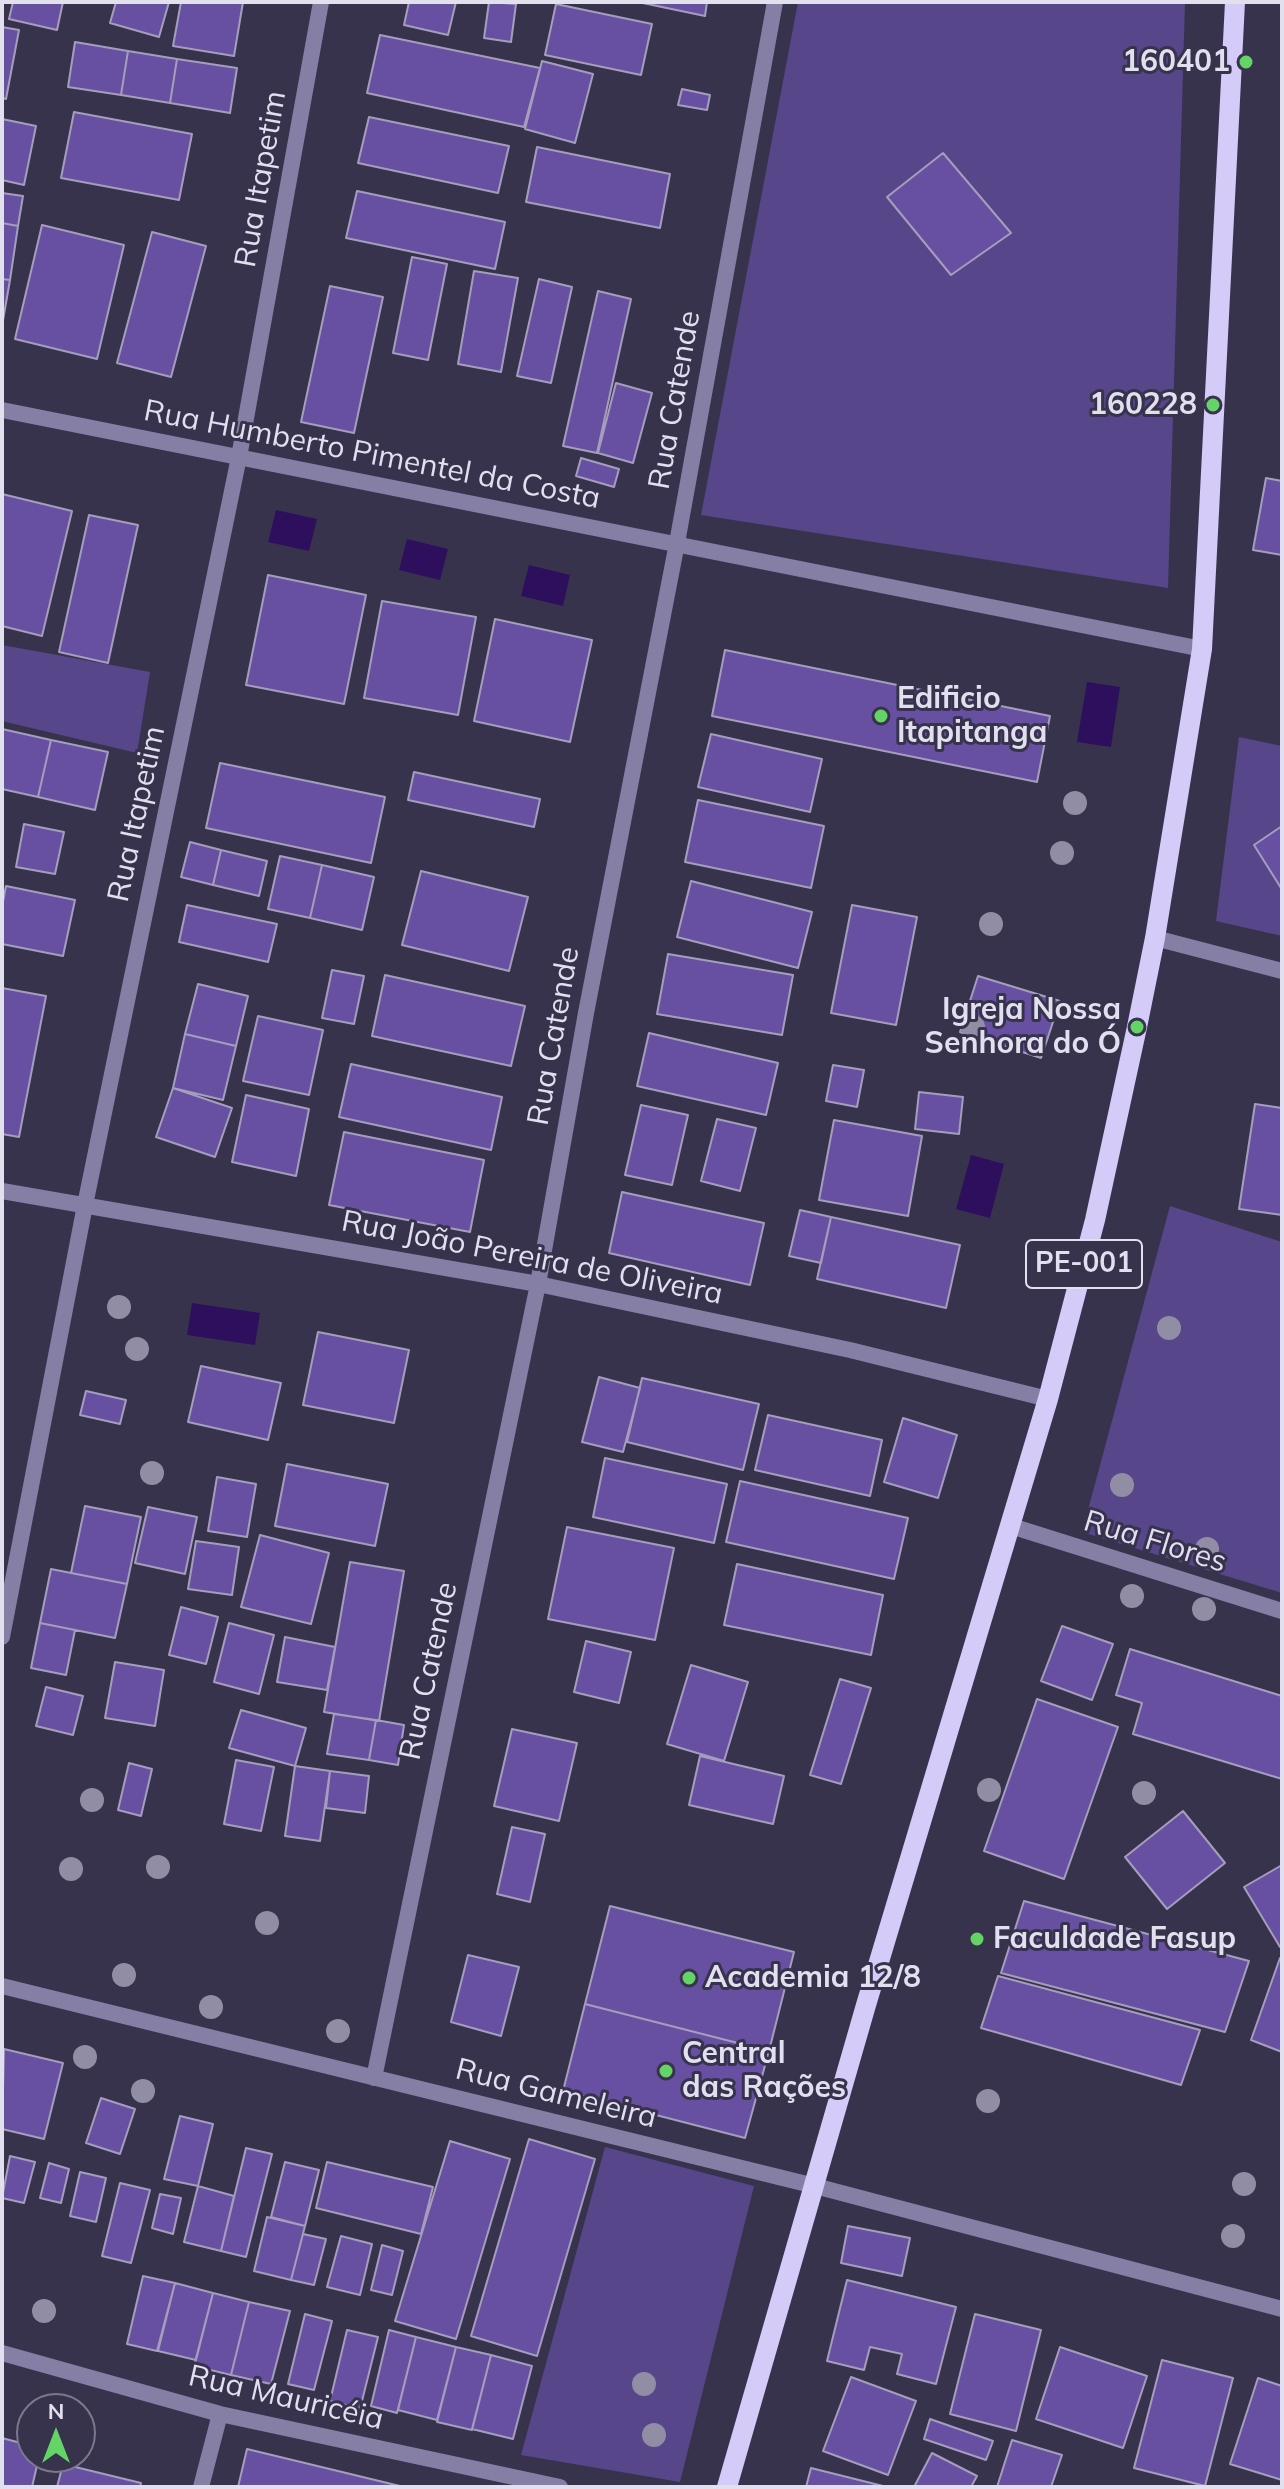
<!DOCTYPE html>
<html>
<head>
<meta charset="utf-8">
<style>
	body { margin:0 }
	#map { position:relative; width:1284px; height:2489px; overflow:hidden; background:#38334c; font-family:Mulish,sans-serif }
	canvas { display:block }
	.frame { position:absolute; inset:0; border:4px solid #e2dfef; pointer-events:none }
	.north { position:absolute; left:16px; top:2393px; width:80px; height:80px; box-sizing:border-box; background:#38334c; border:2px solid #7c788d; border-radius:50%; rotate:0deg; font-size:22px; font-weight:700; line-height:32px; text-align:center; color:#e2dfef }
	.north::after { content:''; display:block; margin:auto; width:28px; height:36px; background:#65d467; clip-path:polygon(50% 0,100% 100%,50% 72%,0 100%) }
</style>
</head>
<body>
<div id="map">
<canvas width="1284" height="2489"></canvas>
<div class="frame"></div>
<div class="north">N</div>
</div>
<script>
const ctx = document.querySelector('canvas').getContext('2d');
ctx.lineJoin = 'round';
function paint(path, color) {
  ctx.fillStyle = color;
  ctx.fill(path, 'evenodd');
}
function strokePath(path, color, width, dash) {
  ctx.strokeStyle = color;
  ctx.lineWidth = width;
  ctx.lineCap = dash ? 'butt' : 'round';
  ctx.setLineDash(dash || []);
  ctx.stroke(path);
}
function write(font, color, halo, rows, align = 'center') {
  ctx.font = font + ' Mulish,sans-serif';
  ctx.lineWidth = 6;
  ctx.setLineDash([]);
  ctx.textBaseline = 'middle';
  ctx.strokeStyle = halo;
  ctx.fillStyle = color;
  for (const [text, x, y, turn = 0] of rows) {
    ctx.save();
    ctx.translate(x, y);
    ctx.rotate((+turn || 0) * Math.PI / 180);
    ctx.textAlign = isNaN(turn) ? turn : align;
    if (halo) ctx.strokeText(text, 0, 0);
    ctx.fillText(text, 0, 0);
    ctx.restore();
  }
}
const green = new Path2D(`
	M798,2H1185L1168,588L701,515Z
	M2,645L150,672L137,753L2,721Z
	M1239,737L1282,746V936L1216,921Z
	M1170,1206L1282,1242V1593L1082,1532Z
	M605,2147L754,2186L680,2482L521,2455Z`);
const water = new Path2D(`
	M276,510L317,519L309,551L268,542Z
	M407,539L448,549L440,580L399,570Z
	M529,565L570,575L563,606L521,596Z
	M1087,682L1120,687L1111,747L1077,742Z
	M971,1155L1004,1164L990,1218L956,1209Z
	M192,1303L260,1313L255,1345L187,1335Z`);
const building = new Path2D(`
	M13,2H63L57,30L9,19Z
	M116,2H169L159,37L110,23Z
	M181,2H243L234,56L173,46Z
	M409,2H456L448,35L404,25Z
	M489,2L516,4L511,42L484,38Z
	M638,2H707L705,16Z
	M556,4L652,24L641,75L545,55Z
	M2,27L19,30L6,99L2,98Z
	M380,35L540,68L524,127L367,93Z
	M75,42L128,51L121,95L68,87Z
	M128,51L177,59L170,103L121,95Z
	M177,59L237,68L230,113L170,103Z
	M542,61L593,74L575,143L525,129Z
	M682,89L710,95L707,110L678,105Z
	M74,112L192,134L179,200L61,178Z
	M369,117L509,146L498,193L358,163Z
	M2,119L36,126L24,185L2,180Z
	M537,147L670,174L660,228L526,202Z
	M943,153L1011,233L951,275L887,197Z
	M357,191L505,222L495,269L346,238Z
	M2,193L23,196L18,226L2,223Z
	M2,223L18,226L10,280L2,279Z
	M42,225L124,245L97,359L15,339Z
	M152,232L206,246L171,377L117,363Z
	M412,257L447,264L428,360L393,353Z
	M474,271L518,278L501,372L458,364Z
	M2,279L10,280L2,326Z
	M539,279L572,287L551,383L517,376Z
	M330,286L383,297L354,433L301,422Z
	M598,291L631,299L597,453L563,446Z
	M616,383L652,393L633,463L598,453Z
	M581,458L619,469L614,487L576,476Z
	M1266,478L1282,481V555L1253,550Z
	M2,494L72,511L42,636L2,626Z
	M89,515L138,525L108,663L59,652Z
	M268,575L366,595L344,704L246,685Z
	M382,601L476,617L458,715L364,698Z
	M495,619L592,640L570,742L474,721Z
	M725,650L1050,716L1037,782L712,716Z
	M2,729L51,740L38,797L2,789Z
	M711,734L822,759L810,812L698,787Z
	M51,740L108,752L95,810L38,797Z
	M220,763L385,797L371,863L206,828Z
	M414,772L540,799L534,827L408,800Z
	M698,800L824,826L811,888L685,862Z
	M24,824L64,832L55,874L16,867Z
	M1282,826V888H1281L1254,845Z
	M190,842L221,850L213,885L181,877Z
	M221,850L267,861L259,896L213,885Z
	M280,856L322,865L310,918L268,909Z
	M322,865L374,877L362,930L310,918Z
	M421,871L528,897L509,971L402,945Z
	M691,881L812,912L798,968L677,937Z
	M6,886L75,900L63,956L2,944V907Z
	M187,905L277,924L268,962L179,942Z
	M852,905L917,917L896,1025L831,1013Z
	M668,954L793,975L782,1035L657,1014Z
	M332,970L364,976L354,1024L322,1018Z
	M385,975L525,1006L511,1066L372,1036Z
	M978,976L1060,1001L1041,1058L960,1032Z
	M198,984L248,996L236,1046L185,1034Z
	M2,988L46,996L19,1137L2,1134Z
	M258,1016L323,1030L309,1095L243,1081Z
	M649,1033L778,1063L766,1115L637,1086Z
	M185,1034L236,1046L223,1100L173,1088Z
	M351,1064L502,1097L491,1150L339,1117Z
	M833,1065L864,1070L857,1107L826,1101Z
	M173,1088L232,1108L215,1157L156,1137Z
	M919,1092L963,1097L959,1134L915,1129Z
	M246,1095L309,1109L296,1176L232,1162Z
	M1255,1104L1282,1108V1215L1239,1209Z
	M641,1105L688,1115L672,1185L625,1175Z
	M717,1119L756,1128L740,1191L701,1181Z
	M834,1120L922,1136L908,1216L819,1200Z
	M344,1132L484,1160L470,1232L329,1205Z
	M622,1192L764,1223L750,1285L609,1253Z
	M800,1210L831,1217L821,1263L789,1256Z
	M831,1217L960,1245L946,1308L817,1279Z
	M318,1332L409,1350L394,1423L303,1405Z
	M201,1366L281,1383L268,1440L188,1422Z
	M599,1377L640,1388L623,1452L582,1442Z
	M642,1378L759,1404L743,1470L627,1442Z
	M86,1391L126,1400L120,1424L80,1415Z
	M768,1415L882,1440L870,1496L755,1470Z
	M903,1418L957,1435L938,1498L884,1482Z
	M605,1458L727,1484L714,1543L593,1517Z
	M287,1464L388,1484L375,1546L275,1526Z
	M217,1477L256,1484L247,1537L208,1531Z
	M740,1481L908,1518L894,1579L726,1542Z
	M85,1506L141,1517L127,1584L71,1573Z
	M148,1507L197,1517L185,1574L135,1563Z
	M567,1527L674,1548L655,1640L548,1619Z
	M260,1535L329,1553L311,1624L241,1607Z
	M196,1541L239,1547L232,1595L188,1589Z
	M350,1562L404,1571L379,1721L324,1712Z
	M737,1564L883,1595L871,1655L724,1625Z
	M51,1569L127,1584L115,1638L40,1623Z
	M181,1607L218,1617L206,1664L169,1655Z
	M40,1623L75,1630L66,1675L31,1668Z
	M229,1623L274,1635L259,1694L214,1682Z
	M1062,1626L1113,1644L1092,1700L1041,1681Z
	M285,1637L335,1647L327,1690L277,1682Z
	M586,1641L631,1652L619,1703L574,1692Z
	M1130,1649L1282,1696V1779L1133,1734L1142,1703L1116,1695Z
	M115,1662L164,1670L155,1726L105,1718Z
	M691,1665L748,1682L724,1761L667,1744Z
	M840,1679L871,1688L841,1784L810,1775Z
	M46,1687L83,1696L73,1735L36,1726Z
	M1037,1699L1118,1727L1064,1879L984,1851Z
	M241,1710L306,1728L295,1766L229,1748Z
	M334,1714L376,1720L369,1760L327,1754Z
	M376,1720L404,1725L398,1765L369,1760Z
	M512,1729L577,1743L559,1821L494,1806Z
	M700,1756L784,1776L773,1824L689,1805Z
	M236,1760L274,1767L261,1831L224,1824Z
	M129,1763L152,1769L141,1816L118,1810Z
	M295,1766L330,1771L320,1841L285,1836Z
	M330,1771L369,1776L365,1813L326,1808Z
	M1183,1811L1225,1863L1167,1909L1125,1857Z
	M512,1827L545,1834L530,1902L497,1894Z
	M1282,1865V1946L1280,1947L1244,1887Z
	M1024,1901L1249,1961L1225,2032L1001,1973Z
	M610,1906L794,1952L769,2051L585,2004Z
	M468,1955L519,1967L501,2036L451,2022Z
	M1280,1958H1282V2052L1251,2040Z
	M998,1976L1200,2030L1181,2085L981,2028Z
	M585,2004L769,2051L745,2138L563,2091Z
	M4,2049L63,2063L44,2139L2,2129Z
	M101,2098L135,2109L120,2154L86,2143Z
	M180,2116L213,2124L198,2186L164,2179Z
	M529,2139L595,2159L537,2356L471,2336Z
	M450,2141L510,2159L456,2339L395,2321Z
	M246,2148L272,2154L246,2257L221,2251Z
	M10,2156L35,2162L24,2203L2,2198Z
	M285,2162L319,2170L305,2226L271,2217Z
	M327,2162L433,2187L421,2234L316,2208Z
	M49,2163L69,2169L61,2203L40,2198Z
	M80,2172L106,2178L96,2222L70,2216Z
	M120,2183L150,2190L131,2263L102,2256Z
	M198,2186L234,2196L221,2251L184,2242Z
	M160,2194L181,2198L173,2234L152,2228Z
	M267,2217L305,2226L291,2280L254,2271Z
	M848,2226L910,2238L902,2276L841,2263Z
	M303,2234L326,2239L314,2285L291,2280Z
	M341,2236L372,2244L360,2295L327,2287Z
	M382,2245L403,2251L392,2295L371,2290Z
	M143,2276L175,2283L157,2351L127,2344Z
	M847,2280L956,2307L936,2384L897,2374L902,2354L870,2347L864,2370L827,2361Z
	M175,2283L213,2293L196,2360L158,2351Z
	M213,2293L249,2302L231,2375L194,2366Z
	M249,2302L290,2311L271,2384L231,2375Z
	M305,2314L332,2321L314,2390L288,2384Z
	M975,2314L1041,2330L1016,2431L950,2414Z
	M347,2330L378,2337L360,2409L330,2401Z
	M389,2330L416,2337L397,2413L371,2406Z
	M416,2337L456,2347L437,2420L398,2410Z
	M456,2347L491,2355L472,2430L437,2422Z
	M1060,2347L1147,2376L1123,2448L1036,2419Z
	M491,2355L532,2366L513,2439L472,2429Z
	M1162,2360L1233,2378L1205,2486L1134,2468Z
	M851,2377L916,2401L888,2475L823,2451Z
	M1258,2378L1282,2386V2480L1230,2464Z
	M930,2419L993,2441L986,2460L924,2439Z
	M2,2438L32,2446V2457H39L32,2487H2Z
	M1012,2440L1062,2455L1051,2487H997Z
	M247,2449L404,2487H238Z
	M932,2453L977,2476L971,2487H914Z
	M63,2464L141,2483L140,2487H57Z
	M811,2468L887,2487H806Z`);
const street = new Path2D(`
	M2,410L1202,649
	M1155,938L1282,971
	M2,1191L538,1284L850,1350L1048,1399
	M1011,1526L1282,1611
	M2,1637L85,1205L239,457L321,2
	M2,1986L815,2186L1282,2309
	M374,2078L538,1284L586,1013L677,543L775,2
	M2,2353L220,2414L560,2487
	M201,2487L220,2414`);
const primary = new Path2D(`
	M727,2487L866,2005L1048,1399L1095,1220L1137,1027L1155,938L1202,649L1235,2`);
const trees = [
	[1075,803],
	[1062,853],
	[991,924],
	[973,1027],
	[119,1307],
	[1169,1328],
	[137,1349],
	[152,1473],
	[1122,1485],
	[1207,1549],
	[1132,1596],
	[1204,1609],
	[989,1790],
	[1144,1793],
	[92,1800],
	[158,1867],
	[71,1869],
	[267,1923],
	[124,1975],
	[211,2007],
	[338,2031],
	[85,2057],
	[143,2091],
	[988,2101],
	[1244,2184],
	[1233,2236],
	[44,2311],
	[644,2384],
	[654,2435]
];
const markers = [
	[1246,62,8,"#65d467"],
	[1213,405,8,"#65d467"],
	[881,716,8,"#65d467"],
	[1137,1027,8,"#65d467"],
	[977,1939,8,"#65d467"],
	[689,1978,8,"#65d467"],
	[666,2071,8,"#65d467"]
];
const shields = [
	[1084,1264,116]
];
const shieldNames = [
	["PE-001",1084,1264]
];
const poiNames = [
	["160401",1230,62,"right"],
	["160228",1197,405,"right"],
	["Edificio",897,699],
	["Itapitanga",897,733],
	["Igreja Nossa",1121,1010,"right"],
	["Senhora do Ó",1121,1044,"right"],
	["Faculdade Fasup",993,1939],
	["Academia 12/8",705,1978],
	["Central",682,2054],
	["das Rações",682,2088]
];
const streetNames = [
	["Rua Itapetim",261,179,-80],
	["Rua Catende",675,400,-80],
	["Rua Humberto Pimentel da Costa",372,455,11],
	["Rua Itapetim",137,814,-78],
	["Rua Catende",554,1036,-80],
	["Rua João Pereira de Oliveira",532,1258,11],
	["Rua Flores",1155,1542,17],
	["Rua Catende",429,1671,-78],
	["Rua Gameleira",556,2094,14],
	["Rua Mauricéia",286,2398,13]
];
paint(green, '#58468a');
paint(water, '#2e0f5e');
paint(building, '#6750a2');
strokePath(building, '#a49ebc', 2);
strokePath(street, '#867fa5', 16);
strokePath(primary, '#d4cbf9', 20);
ctx.fillStyle = '#918da5';
for (const [x, y] of trees) {
  ctx.beginPath();
  ctx.arc(x, y, 12, 0, 2 * Math.PI);
  ctx.fill();
}
for (const [x, y, r, color] of markers) {
  const dot = new Path2D();
  dot.arc(x, y, r, 0, 2 * Math.PI);
  ctx.fillStyle = color;
  ctx.fill(dot);
  strokePath(dot, '#38334c', 3);
}
for (const [x, y, w] of shields) {
  const box = new Path2D();
  box.roundRect(x - w / 2, y - 24, w, 48, 6);
  ctx.fillStyle = '#38334c';
  ctx.fill(box);
  strokePath(box, '#e2dfef', 2);
}
write('bold 28px', '#e2dfef', null, shieldNames);
write('bold 30px', '#e2dfef', '#38334c', poiNames, 'left');
write('30px', '#e2dfef', '#38334c', streetNames);
</script>
</body>
</html>
